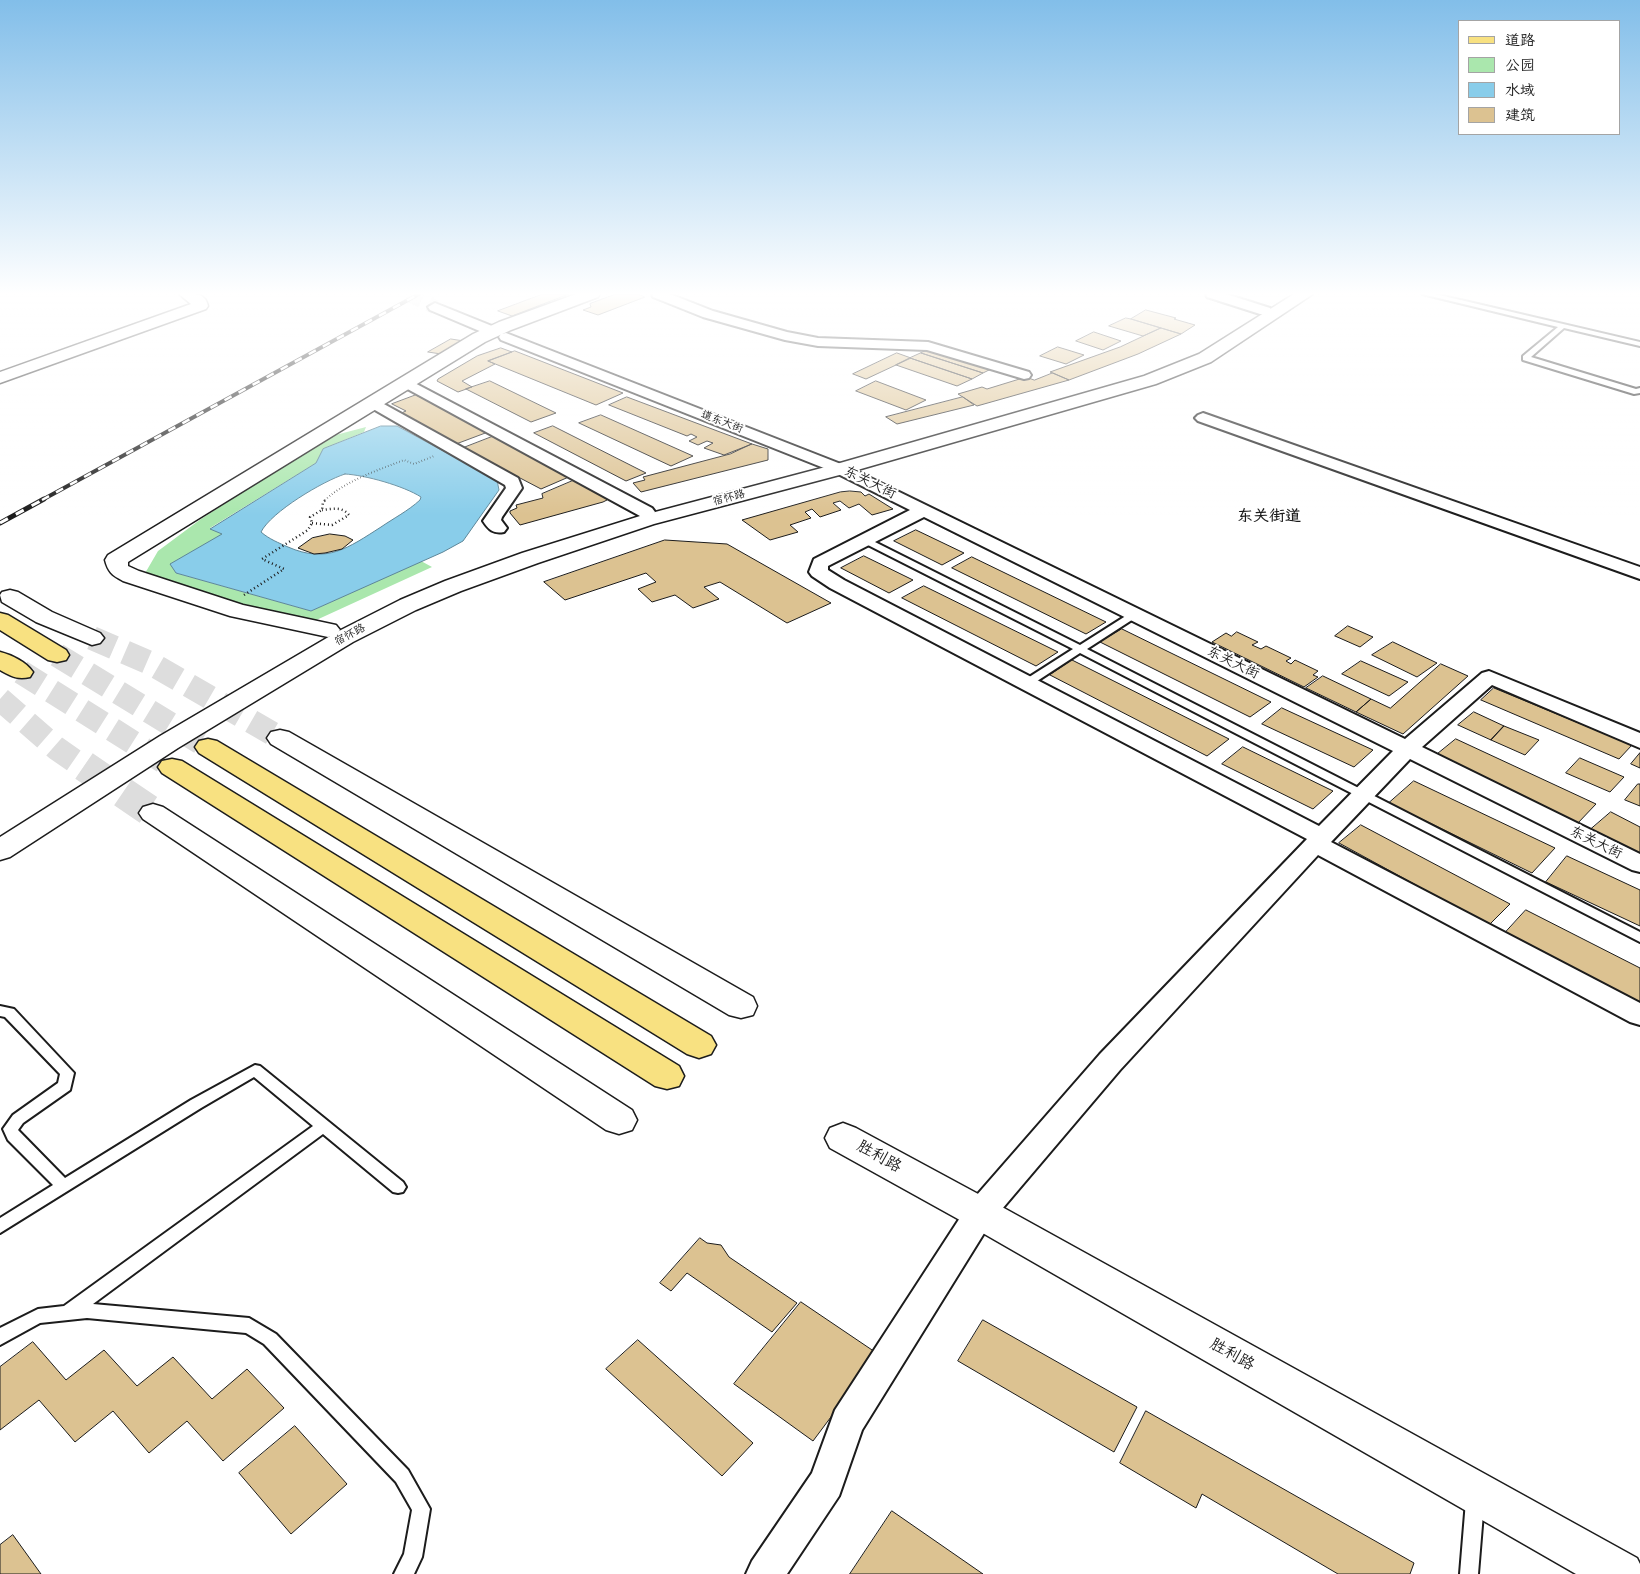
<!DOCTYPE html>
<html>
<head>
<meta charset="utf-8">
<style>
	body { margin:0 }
	#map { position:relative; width:1640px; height:1574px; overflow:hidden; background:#fff; font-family:Pangolin,"LXGW WenKai TC",sans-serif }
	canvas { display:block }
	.legend { position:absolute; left:1458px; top:20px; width:162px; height:115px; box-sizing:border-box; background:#fff; border:1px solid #a4a4a4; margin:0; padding:6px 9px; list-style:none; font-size:15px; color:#1c1c1c }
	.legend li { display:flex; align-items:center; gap:10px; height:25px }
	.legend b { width:25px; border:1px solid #a4a4a4 }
</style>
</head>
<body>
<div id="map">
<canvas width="1640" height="1574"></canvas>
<ul class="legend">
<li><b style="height:6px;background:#f8e181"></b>道路</li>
<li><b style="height:14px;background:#aae7ad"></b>公园</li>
<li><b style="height:14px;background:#89cdea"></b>水域</li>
<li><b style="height:14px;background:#dcc291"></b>建筑</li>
</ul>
</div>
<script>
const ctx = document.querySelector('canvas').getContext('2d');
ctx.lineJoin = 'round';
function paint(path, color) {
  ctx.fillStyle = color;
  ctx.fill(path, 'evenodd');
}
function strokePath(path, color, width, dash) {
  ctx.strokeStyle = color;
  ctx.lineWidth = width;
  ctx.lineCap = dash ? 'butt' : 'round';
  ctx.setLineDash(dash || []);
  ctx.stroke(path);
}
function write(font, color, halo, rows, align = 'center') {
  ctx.font = font + ' Pangolin,"LXGW WenKai TC",sans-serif';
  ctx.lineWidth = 4;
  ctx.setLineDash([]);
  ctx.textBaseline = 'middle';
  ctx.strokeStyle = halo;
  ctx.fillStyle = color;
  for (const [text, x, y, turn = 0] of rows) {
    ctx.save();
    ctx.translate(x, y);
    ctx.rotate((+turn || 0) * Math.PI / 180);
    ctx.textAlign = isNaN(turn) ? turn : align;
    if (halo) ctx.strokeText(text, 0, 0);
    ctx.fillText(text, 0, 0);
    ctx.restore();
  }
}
const green = new Path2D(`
	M366,427L364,432L323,449L316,463L210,528L223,534L171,564L176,573L311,611L421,561L432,567L312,622L267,615L144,575L158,551L201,519L328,437Z`);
const water = new Path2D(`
	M381,426H397L497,480L499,490L463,541L443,552L311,611L176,573L170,564L222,534L210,529L316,463L323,449ZM345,474C365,475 404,486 421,497L420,500C408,511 394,518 381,527C348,548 327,564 288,547C279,543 269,539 261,532C271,512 323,481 345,474Z`);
const building = new Path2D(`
	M543,294H569L512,316L498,311Z
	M616,294H638L645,297L598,315L583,310L591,307L590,304Z
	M1146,310L1176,318L1174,319L1195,325L1181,334L1131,319Z
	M1126,318L1131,319L1161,328L1143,336L1109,326Z
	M1161,328L1181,334L1138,354L1069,380L1050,372L1120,347Z
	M1094,332L1121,341L1103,350L1076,341Z
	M451,339L464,341L441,354L428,352Z
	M1058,347L1084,355L1066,364L1040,356Z
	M501,348L512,352L488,361L495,364L462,381L472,387L458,392L437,381L438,379L477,356Z
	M932,348L993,368L983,373L921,353Z
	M515,351L623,393L596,405L488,361Z
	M897,353L911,358L866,379L853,374Z
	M921,353L983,373L972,379L910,358Z
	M910,358L972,379L957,386L896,365Z
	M1053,373L1069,380L977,406L958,394L982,387L987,389L1026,377L1034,380Z
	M490,381L556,413L531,422L466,389Z
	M876,381L926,400L906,410L856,391Z
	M416,395L488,432L456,444L399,414L406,411L392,404Z
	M627,397L752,444L724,455L704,448L713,443L707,441L698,445L689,441L697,437L691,434L687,436L609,405Z
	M963,397L974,405L897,424L886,417Z
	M601,415L693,456L671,466L579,423Z
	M553,426L646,473L626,481L534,433Z
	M494,436L571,476L541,489L463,448Z
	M752,444L768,449V460L641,492L633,483L645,480L643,477L730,454Z
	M577,479L608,496L607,500L603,502L520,525L510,513V511L517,508L516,505L543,498L542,494Z
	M850,491L861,492L865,496L869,494L893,509L872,515L859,504L849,508L840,501L833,503L841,510L820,517L812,509L805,512L811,518L790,525L798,532L770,540L742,520L840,492Z
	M916,530L964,553L942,565L894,541Z
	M330,534L345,536L353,540L342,549L325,553L314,554L298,548L312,538Z
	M665,540L727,544L831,603L787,623L720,582L704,587L719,599L693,608L675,595L652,602L638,589L656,582L646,573L565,600L544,582Z
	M864,556L913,580L889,593L841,568Z
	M972,557L1106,622L1086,634L952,568Z
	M924,586L1058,652L1036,666L902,598Z
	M1348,626L1373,637L1360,647L1335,636Z
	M1122,629L1271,702L1250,717L1100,642Z
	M1237,632L1258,642L1252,645L1261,649L1266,646L1291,658L1286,661L1291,664L1295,660L1318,671L1313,675L1318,677L1304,687L1212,642L1226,633L1231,636Z
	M1393,642L1437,663L1417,677L1372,655Z
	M1072,660L1229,739L1207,756L1050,675Z
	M1361,661L1408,682L1389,696L1342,674Z
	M1441,664L1468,676L1403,734L1356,712L1371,699L1390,708Z
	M1323,676L1371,699L1356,712L1306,688Z
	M1494,688L1632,745L1619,759L1481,700Z
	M1282,708L1373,750L1354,767L1262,724Z
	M1474,712L1504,726L1491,740L1458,725Z
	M1504,726L1539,740L1525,755L1491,740Z
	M1456,739L1596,804L1577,824L1435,756Z
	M1243,747L1333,791L1313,809L1222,764Z
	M1640,753V768L1631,764Z
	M1580,758L1624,777L1610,792L1566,773Z
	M1414,781L1555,848L1532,873L1389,803Z
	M1638,784H1640V806L1625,800Z
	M1611,812L1640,827V856L1590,830Z
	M1361,825L1510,904L1489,925L1339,843Z
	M1567,856L1640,890V926L1546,882Z
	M1526,910L1640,968V1004L1505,933Z
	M700,1238L707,1243L721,1245L729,1257L797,1303L772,1332L687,1273L671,1291L660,1283Z
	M801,1302L878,1354L813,1441L734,1384Z
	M983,1320L1137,1407L1114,1452L958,1361Z
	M638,1340L753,1443L722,1476L606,1369Z
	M33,1342L66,1380L104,1350L137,1386L173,1357L212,1399L247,1369L284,1408L223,1461L187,1421L149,1453L113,1411L75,1442L39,1400L0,1430V1367Z
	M1146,1411L1414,1563L1410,1574H1338L1202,1494L1196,1508L1120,1463Z
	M295,1426L347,1484L291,1534L239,1473Z
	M892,1511L983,1574H850Z
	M13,1535L41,1574H0V1545Z`);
const minorTunnel = new Path2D(`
	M408,294L435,307`);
const tertiaryTunnelFar1 = new Path2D(`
	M92,638L152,664L280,738
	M0,699L56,748L85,768`);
const tertiaryTunnel = new Path2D(`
	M84,766L153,813`);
const primaryTunnel = new Path2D(`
	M57,655L208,747
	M21,672L172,767`);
const pathFar1 = new Path2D(`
	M325,500C347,480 376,471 404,460L414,464L434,456`);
const path = new Path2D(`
	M312,523L332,525L349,515C342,506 332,509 322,510
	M244,595L284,569L262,559L308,530L312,523L310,517L322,510L323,502L327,499`);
const service = new Path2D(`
	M1422,294H1435L1640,342V346L1564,328L1531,357L1636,389L1640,388V393L1634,394L1523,360V356L1558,327Z
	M865,537L1080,645L1132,612H1138V616L1087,649L1640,932V942L1080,653L1031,685H1023L1022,683L1023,681L1073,649L862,542L861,540Z
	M0,1006L14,1009L74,1073L70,1090L23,1123L18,1130L65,1178L191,1100L255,1065L260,1066L403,1182L406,1187L403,1192L398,1193L393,1192L323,1134L93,1304L249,1318L276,1334L408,1470L430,1509L422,1557L414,1574H394L404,1554L412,1510L396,1482L264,1344L246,1333L87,1318L40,1323L0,1345V1328L38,1309L64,1306L313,1126L254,1077L201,1108L0,1233V1218L53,1185L8,1140L3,1129L13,1115L58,1083L60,1074L5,1017L0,1016Z
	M1475,1492L1481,1495L1484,1501L1478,1574H1460L1466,1501L1469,1495Z`);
const minor = new Path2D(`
	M652,294H670L713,311L787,332L818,338L928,342L1029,372L1031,375L1029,378L1024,379L927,350L818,346L785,340L703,317L653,297Z
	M1206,294H1226L1270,308L1272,311L1270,314H1260L1207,297Z
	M435,303L492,326L494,329L492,332H482L430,310L428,307Z
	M506,333L846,466L1405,739L1482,673L1489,671L1640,733V748L1492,685L1422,747L1640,854V872L1632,870L1410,759L1331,842L1640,1003V1025L1630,1022L1318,855L1120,1070L991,1222L862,1430L839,1496L787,1574H746L752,1561L812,1473L835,1410L969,1204L1100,1054L1307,839L830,588L812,576L809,572L814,559L910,510L834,472L501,340L499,337L501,334ZM924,517L1393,751L1319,826L844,580L828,570V566Z
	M407,379L652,508L655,512L652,516L646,517L640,516L402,386L400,383L402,380Z
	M373,398L518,478L522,488L502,517L501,520L507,528L504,532C493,534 489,530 483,521L506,488L505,485L368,406L365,403L368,400Z
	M1203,413L1640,567V579L1198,421L1195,418L1198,415Z`);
const tertiary = new Path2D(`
	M179,294C191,294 205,291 208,306L206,309L0,383V372L191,304Z
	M576,294H600L598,297L511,330L485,342L128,562V566L139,571L243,605L336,625L340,630L336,635L328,637L230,616L123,581C112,575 108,572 105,560L108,555L473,334L499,322Z
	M10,590L18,592L52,612L100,633L104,638L100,643L92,645L36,622L2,602L0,595L2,592Z
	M280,730L289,732L753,997L757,1006L753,1015L741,1018L729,1015L271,744L267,738L271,732Z
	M153,804L163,807L632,1110L637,1120L632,1130L619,1134L606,1130L143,819L139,813L143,807Z`);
const secondary = new Path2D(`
	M1294,294H1313L1211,362L1156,384L847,473L654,524L538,563L461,591L416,610L353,642L178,748L10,857L0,860V837L160,736L337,632L400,600L445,581L522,553L640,516L833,465L1144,376L1199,354Z
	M843,1123L856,1128L993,1202L1637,1558L1640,1564V1574H1576L967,1224L830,1148L825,1138L830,1128Z`);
const primary = new Path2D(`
	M0,613L8,615L66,650L69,655L66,660L57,662L48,660L0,630Z
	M0,652C12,655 26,662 33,672L30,677C17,680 11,676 0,670Z
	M208,739L217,741L711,1036L716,1045L711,1054L699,1058L687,1054L199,753L195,747L199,741Z
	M172,759L182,761L679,1066L684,1076L679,1086L667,1089L655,1086L162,773L158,767L162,761Z`);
const railFar1 = new Path2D(`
	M42,500L419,294`);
const rail = new Path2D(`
	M0,523L44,499`);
const farStreetnames = [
	["道东大街",722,422,21],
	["宿怀路",729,498,-15],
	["宿怀路",350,635,-28]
];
const streetNames = [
	["东关大街",870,483,26],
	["东关大街",1233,663,26],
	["东关大街",1596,843,26]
];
const farDistrictnames = [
	["东关街道",1269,517]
];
const nearStreetnames = [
	["胜利路",879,1157,29],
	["胜利路",1232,1355,29]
];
paint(green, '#aae7ad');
paint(water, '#89cdea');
strokePath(water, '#5d8698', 1);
paint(building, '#dcc291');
strokePath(building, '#1c1c1c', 1);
strokePath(minorTunnel, '#ddd', 15, [15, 8]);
strokePath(tertiaryTunnelFar1, '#ddd', 24, [24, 12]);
strokePath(tertiaryTunnel, '#ddd', 31, [31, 16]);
strokePath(primaryTunnel, '#ddd', 24, [24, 12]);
strokePath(service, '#1c1c1c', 4);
strokePath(minor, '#1c1c1c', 4);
strokePath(tertiary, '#1c1c1c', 3);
strokePath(secondary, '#1c1c1c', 3);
strokePath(primary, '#1c1c1c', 3);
strokePath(pathFar1, '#1c1c1c', 2, [0.5, 2.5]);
strokePath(path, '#1c1c1c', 2.5, [1, 3]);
paint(service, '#fff');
paint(minor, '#fff');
paint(tertiary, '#fff');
paint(secondary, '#fff');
paint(primary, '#f8e181');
strokePath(railFar1, '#1c1c1c', 4);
strokePath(rail, '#1c1c1c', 5);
strokePath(railFar1, '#fff', 2.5, [8]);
strokePath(rail, '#fff', 3, [9]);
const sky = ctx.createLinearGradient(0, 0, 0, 515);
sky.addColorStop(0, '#82bee9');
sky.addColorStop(0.57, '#fff');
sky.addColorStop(1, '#ffffff00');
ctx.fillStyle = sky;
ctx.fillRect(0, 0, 1640, 515);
write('11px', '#1c1c1c', '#fff', farStreetnames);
write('14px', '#1c1c1c', '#fff', streetNames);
write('bold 16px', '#1c1c1c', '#fff', farDistrictnames);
write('16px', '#1c1c1c', '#fff', nearStreetnames);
</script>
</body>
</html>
